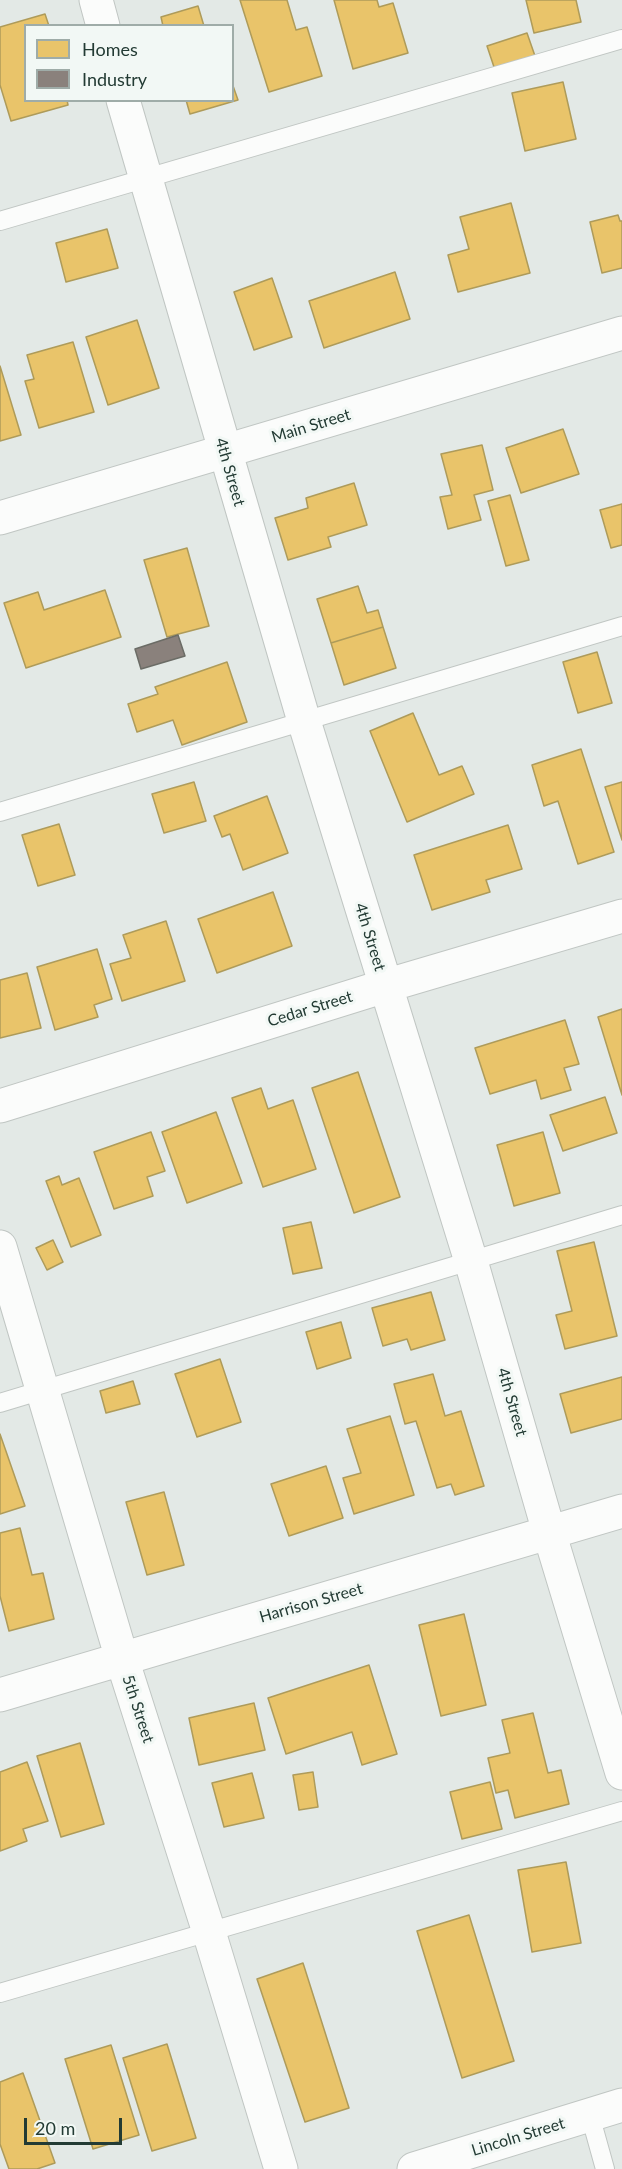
<!DOCTYPE html>
<html>
<head>
<meta charset="utf-8">
<style>
	body { margin:0 }
	#map { position:relative; width:622px; height:2169px; overflow:hidden; background:#e3e9e6; font-family:Lato,sans-serif }
	canvas { display:block }
	.legend { position:absolute; left:24px; top:24px; width:210px; height:78px; box-sizing:border-box; background:#f2f8f5; border:2px solid #9faca8; margin:0; padding:8px 10px; list-style:none; font-size:18px; color:#233b34 }
	.legend li { display:flex; align-items:center; gap:12px; height:30px }
	.legend b { width:30px; border:2px solid #9faca8 }
	.scale { position:absolute; left:24px; top:2118px; width:98px; height:27px; box-sizing:border-box; border:3px solid #233b34; border-top:0; padding-left:8px; font-size:18px; line-height:21px; white-space:nowrap; color:#233b34; -webkit-text-stroke:4px #f2f8f5; paint-order:stroke }
</style>
</head>
<body>
<div id="map">
<canvas width="622" height="2169"></canvas>
<ul class="legend">
<li><b style="height:16px;background:#e9c46a"></b>Homes</li>
<li><b style="height:16px;background:#8a817c"></b>Industry</li>
</ul>
<div class="scale">20 m</div>
</div>
<script>
const ctx = document.querySelector('canvas').getContext('2d');
ctx.lineJoin = 'round';
function paint(path, color) {
  ctx.fillStyle = color;
  ctx.fill(path, 'evenodd');
}
function strokePath(path, color, width, dash) {
  ctx.strokeStyle = color;
  ctx.lineWidth = width;
  ctx.lineCap = dash ? 'butt' : 'round';
  ctx.setLineDash(dash || []);
  ctx.stroke(path);
}
function write(font, color, halo, rows, align = 'center') {
  ctx.font = font + ' Lato,sans-serif';
  ctx.lineWidth = 6;
  ctx.setLineDash([]);
  ctx.textBaseline = 'middle';
  ctx.strokeStyle = halo;
  ctx.fillStyle = color;
  for (const [text, x, y, turn = 0] of rows) {
    ctx.save();
    ctx.translate(x, y);
    ctx.rotate((+turn || 0) * Math.PI / 180);
    ctx.textAlign = isNaN(turn) ? turn : align;
    if (halo) ctx.strokeText(text, 0, 0);
    ctx.fillText(text, 0, 0);
    ctx.restore();
  }
}
const homes = new Path2D(`
	M240,0H287L296,30L307,27L322,76L269,92Z
	M334,0H377L379,7L393,3L408,53L353,69Z
	M526,0H576L581,22L534,33Z
	M198,6L204,26H163L161,17Z
	M45,14L49,26H26V100H67L68,105L11,121L0,85V27Z
	M527,33L535,56L495,70L487,46Z
	M563,82L576,139L525,151L512,93Z
	M232,83L238,100L190,114L186,100H232Z
	M511,203L530,273L458,292L448,255L469,249L460,217Z
	M618,215L620,221H622V268L602,273L590,222Z
	M107,229L118,268L66,282L56,243Z
	M395,272L410,319L324,348L309,301Z
	M272,278L292,337L254,350L234,292Z
	M137,320L159,388L108,405L86,337Z
	M73,342L94,412L39,428L25,381L34,379L27,355Z
	M0,366L21,435L0,441Z
	M563,429L579,474L521,493L506,448Z
	M482,445L493,490L474,495L481,520L448,529L440,497L452,495L441,454Z
	M354,483L367,525L328,537L331,547L288,560L275,518L308,508L306,498Z
	M510,495L529,560L506,566L488,501Z
	M622,504V545L611,548L600,510Z
	M187,548L209,626L167,637L144,560Z
	M358,586L367,613L378,610L383,627L331,643L317,599Z
	M105,590L121,637L26,668L4,603L38,592L44,610Z
	M383,627L396,668L344,685L331,643Z
	M597,652L612,703L578,713L563,662Z
	M227,662L247,722L182,745L173,720L137,732L128,704L158,694L155,687Z
	M413,713L439,775L462,766L474,794L407,822L370,731Z
	M581,749L614,852L578,864L558,801L544,806L532,765Z
	M194,782L206,821L164,833L152,794Z
	M622,782V840L605,787Z
	M267,796L288,853L243,870L230,834L222,837L214,816Z
	M59,824L75,875L38,886L22,835Z
	M508,825L522,869L486,880L490,892L432,910L414,855Z
	M273,892L292,946L217,973L198,919Z
	M166,921L185,981L122,1001L110,964L131,958L123,935Z
	M97,949L112,999L94,1005L98,1017L55,1030L37,967Z
	M27,973L41,1028L0,1038V980Z
	M622,1009V1095L598,1017Z
	M565,1020L579,1064L564,1068L571,1090L541,1099L536,1080L490,1094L475,1048Z
	M358,1072L400,1197L354,1213L312,1088Z
	M261,1088L268,1109L293,1100L316,1169L263,1187L232,1098Z
	M605,1097L617,1133L563,1151L550,1115Z
	M216,1112L242,1183L187,1203L162,1132Z
	M151,1132L165,1171L147,1177L153,1196L114,1209L94,1152Z
	M543,1132L560,1193L514,1206L497,1145Z
	M59,1176L62,1185L79,1178L101,1235L71,1247L46,1181Z
	M311,1222L322,1268L293,1274L283,1228Z
	M53,1240L63,1262L47,1270L36,1248Z
	M594,1242L617,1336L565,1349L556,1315L572,1311L557,1251Z
	M431,1292L445,1340L411,1350L407,1339L383,1346L372,1308Z
	M341,1322L351,1358L317,1369L306,1332Z
	M220,1359L241,1422L197,1437L175,1374Z
	M433,1374L445,1416L461,1411L484,1486L455,1495L451,1484L437,1488L416,1421L405,1424L394,1384Z
	M622,1377V1419L571,1433L560,1394Z
	M133,1381L140,1404L106,1413L100,1391Z
	M390,1416L414,1495L354,1514L343,1478L361,1473L347,1429Z
	M0,1434L25,1506L0,1514Z
	M326,1466L343,1518L289,1536L271,1484Z
	M164,1492L184,1565L147,1575L126,1502Z
	M20,1528L32,1575L43,1573L54,1619L9,1631L0,1596V1533Z
	M464,1614L486,1705L441,1716L419,1625Z
	M369,1665L397,1754L362,1765L352,1732L286,1754L268,1698Z
	M254,1703L265,1750L199,1765L189,1718Z
	M533,1713L548,1773L561,1770L569,1804L515,1818L508,1790L496,1793L488,1758L510,1753L502,1720Z
	M80,1743L104,1824L61,1837L37,1756Z
	M27,1762L48,1821L23,1829L27,1841L0,1851V1772Z
	M313,1772L318,1807L299,1810L293,1775Z
	M252,1773L264,1818L224,1827L212,1783Z
	M490,1782L502,1829L462,1839L450,1792Z
	M566,1862L581,1943L532,1952L518,1870Z
	M469,1915L514,2061L462,2078L417,1931Z
	M303,1963L349,2108L305,2122L257,1979Z
	M167,2044L196,2138L152,2151L123,2058Z
	M111,2045L139,2135L93,2149L65,2059Z
	M23,2073L55,2163L37,2169H9L0,2144V2082Z`);
const industry = new Path2D(`
	M178,635L185,656L141,669L135,649Z`);
const service = new Path2D(`
	M0,221L622,39
	M0,812L622,626
	M0,1403L622,1215
	M0,1993L622,1811
	M590,2115L605,2169`);
const minor = new Path2D(`
	M96,0L103,26
	M123,100L304,721L471,1261L549,1532L622,1773
	M0,518L622,333
	M0,1106L385,986L622,916
	M0,1247L122,1659L209,1932L281,2169
	M0,1695L622,1511
	M414,2169L622,2105`);
const streetNames = [
	["Main Street",311,426,-17],
	["4th Street",230,472,74],
	["4th Street",370,937,73],
	["Cedar Street",310,1009,-17],
	["4th Street",512,1402,74],
	["Harrison Street",311,1603,-16],
	["5th Street",138,1709,72],
	["Lincoln Street",518,2137,-17]
];
paint(homes, '#e9c46a');
strokePath(homes, '#ae9b5a', 1.5);
paint(industry, '#8a817c');
strokePath(industry, '#6b6c66', 1.5);
strokePath(service, '#c0c6c3', 20);
strokePath(minor, '#c0c6c3', 35);
strokePath(service, '#fbfcfb', 18);
strokePath(minor, '#fbfcfb', 33);
write('16px', '#233b34', '#f2f8f5', streetNames);
</script>
</body>
</html>
